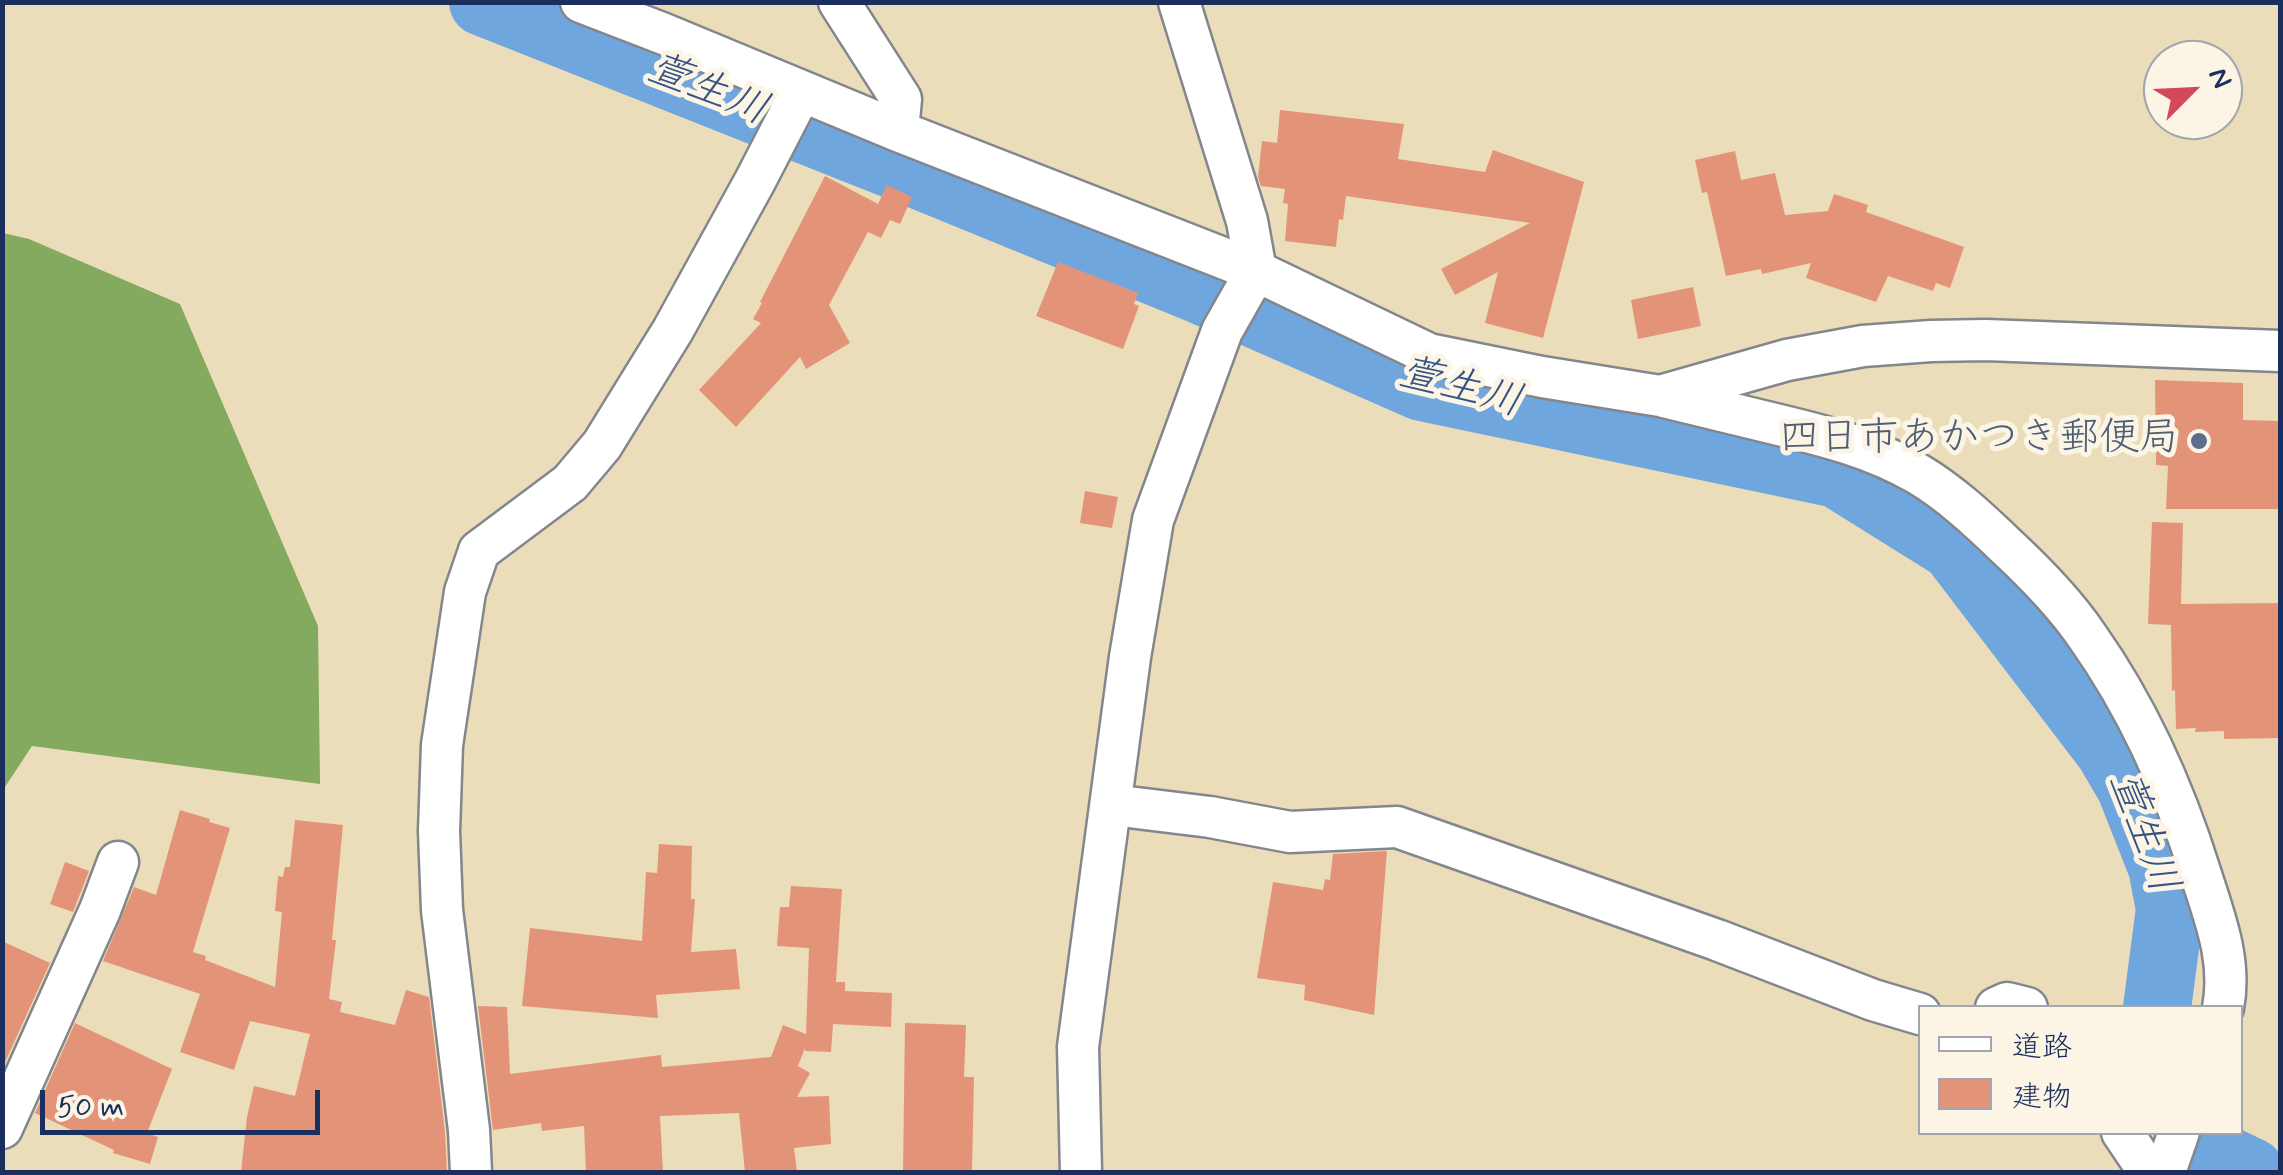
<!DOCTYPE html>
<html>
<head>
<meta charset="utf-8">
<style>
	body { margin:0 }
	#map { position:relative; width:2283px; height:1175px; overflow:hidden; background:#ebddb9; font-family:Mynerve,"Klee One",sans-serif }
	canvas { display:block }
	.frame { position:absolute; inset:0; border:5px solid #1b2f5e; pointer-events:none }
	.legend { position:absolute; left:1918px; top:1005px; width:325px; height:130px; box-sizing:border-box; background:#fcf5e5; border:2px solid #a2a6af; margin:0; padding:12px 18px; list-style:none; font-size:30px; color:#1b2f5e }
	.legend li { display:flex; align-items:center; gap:20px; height:50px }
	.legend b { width:50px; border:2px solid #a2a6af }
	.north { position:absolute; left:2143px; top:40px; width:100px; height:100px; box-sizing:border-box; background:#fcf5e5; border:2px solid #a2a6af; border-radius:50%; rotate:66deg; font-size:28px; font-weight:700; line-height:40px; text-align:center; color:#1b2f5e }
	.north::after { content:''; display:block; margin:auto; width:35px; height:45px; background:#d1495b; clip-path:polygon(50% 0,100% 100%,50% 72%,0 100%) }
	.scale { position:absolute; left:40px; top:1090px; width:280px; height:45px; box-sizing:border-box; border:5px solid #1b2f5e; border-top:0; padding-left:12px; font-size:30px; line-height:35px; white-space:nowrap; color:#1b2f5e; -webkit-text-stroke:8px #fcf5e5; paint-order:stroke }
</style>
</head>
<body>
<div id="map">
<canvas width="2283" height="1175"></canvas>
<div class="frame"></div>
<ul class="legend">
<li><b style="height:12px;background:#fff"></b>道路</li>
<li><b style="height:28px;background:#e39478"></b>建物</li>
</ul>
<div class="north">N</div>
<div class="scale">50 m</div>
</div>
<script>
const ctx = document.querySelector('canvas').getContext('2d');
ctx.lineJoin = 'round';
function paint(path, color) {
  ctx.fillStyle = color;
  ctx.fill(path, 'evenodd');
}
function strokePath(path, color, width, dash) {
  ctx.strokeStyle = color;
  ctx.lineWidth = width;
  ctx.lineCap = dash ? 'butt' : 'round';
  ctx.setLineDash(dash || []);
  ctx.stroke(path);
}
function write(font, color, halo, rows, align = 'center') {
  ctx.font = font + ' Mynerve,"Klee One",sans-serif';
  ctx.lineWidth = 10;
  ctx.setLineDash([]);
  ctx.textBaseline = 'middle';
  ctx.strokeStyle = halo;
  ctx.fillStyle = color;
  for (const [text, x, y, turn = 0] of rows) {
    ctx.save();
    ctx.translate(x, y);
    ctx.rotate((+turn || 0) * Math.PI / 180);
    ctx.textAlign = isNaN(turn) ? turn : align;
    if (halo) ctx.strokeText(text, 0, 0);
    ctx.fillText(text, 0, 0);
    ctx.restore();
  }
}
const forest = new Path2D(`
	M3,233L29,239L180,304L318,626L320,784L32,746L3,790Z`);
const river = new Path2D(`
	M483,2L909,171L1203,291L1422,387L1837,474L1954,547L2109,750L2130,786L2162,867L2170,909L2157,1008
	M2192,1132L2226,1160L2251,1172`);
const building = new Path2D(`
	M1280,110L1404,124L1398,159L1485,172L1493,150L1584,182L1543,338L1485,323L1498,272L1455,295L1441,269L1530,223L1346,196L1343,220L1339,219L1336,247L1285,241L1288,204L1283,203L1285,189L1261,186L1258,177L1262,141L1277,143Z
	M1735,151L1741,180L1775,173L1785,215L1828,211L1834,194L1868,205L1866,212L1964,247L1950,288L1936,283L1933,291L1888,276L1876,302L1806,278L1811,263L1762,274L1761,269L1726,276L1707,192L1702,193L1695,160Z
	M825,176L878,204L887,185L912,197L900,224L890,220L881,238L868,232L829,305L850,343L806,369L800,357L736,427L699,390L761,323L753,319L762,303L760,302Z
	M1058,262L1138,293L1134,304L1139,306L1123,349L1036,316Z
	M1693,287L1701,326L1638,339L1631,300Z
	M2155,380L2243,383V420L2280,421V509H2166L2168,466L2156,465Z
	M1085,491L1118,497L1112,528L1080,523Z
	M2152,522L2183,523L2181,604L2280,603V738L2224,739V731L2195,732L2196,728L2176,729L2175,690L2172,691L2171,625L2148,624Z
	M180,810L210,819L209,822L230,828L193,952L206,956L205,960L275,987L282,912L275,911L278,876L283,877L285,867H290L295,820L343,825L332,940H336L329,999L342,1002L340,1012L395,1025L406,990L429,997L445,1132L447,1172H241L247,1117L254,1086L295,1096L310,1034L250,1021L234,1070L180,1052L200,994L103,961L134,887L156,895Z
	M659,844L692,846L691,899H695L691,952L736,949L740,989L656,995L658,1018L522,1006L530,928L642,941L646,872L657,873Z
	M1387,851L1374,1015L1304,1000L1305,985L1257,978L1273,882L1323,890L1325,879L1330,880L1333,854Z
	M65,862L89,871L73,912L50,904Z
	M791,886L842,889L836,982H845V991L892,993L891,1027L833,1024L831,1052L805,1051V1048L798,1066L810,1073L797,1097L829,1096L831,1144L794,1148L797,1172H745L739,1113L660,1116L663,1172H586L584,1126L542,1131L541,1123L493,1130L478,1006L507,1007L510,1074L661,1055L662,1067L771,1057L783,1025L806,1034L809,948L777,946L780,907H789Z
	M2,941L50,963L2,1069Z
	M75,1023L172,1069L147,1133L158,1137L150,1164L113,1153L114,1150L35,1113Z
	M905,1023L966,1025L964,1077H974L972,1172H903Z`);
const minor = new Path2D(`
	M581,2L664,34L898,131L1256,271L1429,354L1542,377L1660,396L1787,360L1863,346L1931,341L1986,340L2280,351
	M839,2L901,99L898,131
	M1664,397C1701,406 1738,415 1775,424C1825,436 1873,448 1918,474C1950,493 1979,520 2006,546C2035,573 2064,602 2087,636C2138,708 2175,791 2201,875C2215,919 2232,961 2223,1008
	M1112,805L1210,817L1290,832L1397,827L1717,940L1873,1000L1920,1014
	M1996,1008L2007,1003L2027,1008
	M2,1128L100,910L118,862
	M2122,1132L2149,1172
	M471,1172L469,1130L442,910L439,831L442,745L465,592L479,551L570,483L602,445L673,330L755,181L801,92
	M1081,1172L1078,1047L1130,657L1153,520L1222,331L1256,271L1247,221L1179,2
	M2165,1172L2179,1132`);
const markers = [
	[2199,441,10,"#5c6f8a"]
];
const serviceNames = [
	["四日市あかつき郵便局",2179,441]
];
const waterNames = [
	["萱生川",707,92,22],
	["萱生川",1460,390,15],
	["萱生川",2141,833,70]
];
paint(forest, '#84aa60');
strokePath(river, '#70a6de', 68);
paint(building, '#e39478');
strokePath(minor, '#83868c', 45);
strokePath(minor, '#fff', 40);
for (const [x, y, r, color] of markers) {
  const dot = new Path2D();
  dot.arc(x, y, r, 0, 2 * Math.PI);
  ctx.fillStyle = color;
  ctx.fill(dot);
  strokePath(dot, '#fcf5e5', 4);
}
write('40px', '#4e5e75', '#fcf5e5', serviceNames, 'right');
write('italic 42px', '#355384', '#fcf5e5', waterNames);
</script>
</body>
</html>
